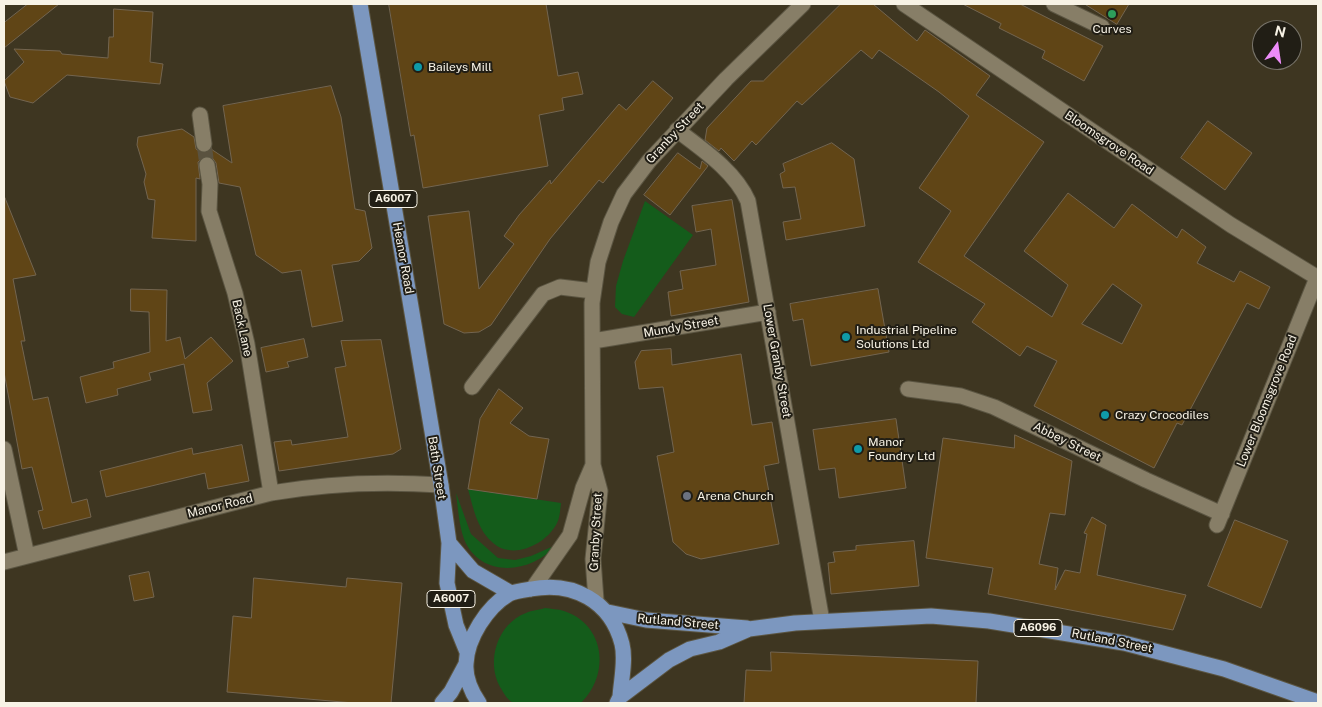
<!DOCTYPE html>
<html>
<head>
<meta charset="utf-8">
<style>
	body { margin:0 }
	#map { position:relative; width:1322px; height:707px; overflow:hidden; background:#3e3621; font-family:"Public Sans",sans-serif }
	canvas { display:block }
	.frame { position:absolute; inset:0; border:5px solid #f8f3e6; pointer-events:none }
	.north { position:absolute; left:1252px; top:20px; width:50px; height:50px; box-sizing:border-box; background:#211e15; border:1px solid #777369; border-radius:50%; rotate:14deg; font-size:14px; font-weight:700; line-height:20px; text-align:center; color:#f8f3e6 }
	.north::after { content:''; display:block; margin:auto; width:18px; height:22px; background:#ed8cf9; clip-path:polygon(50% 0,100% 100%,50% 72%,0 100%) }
</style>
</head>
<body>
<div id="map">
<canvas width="1322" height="707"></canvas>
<div class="frame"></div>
<div class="north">N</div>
</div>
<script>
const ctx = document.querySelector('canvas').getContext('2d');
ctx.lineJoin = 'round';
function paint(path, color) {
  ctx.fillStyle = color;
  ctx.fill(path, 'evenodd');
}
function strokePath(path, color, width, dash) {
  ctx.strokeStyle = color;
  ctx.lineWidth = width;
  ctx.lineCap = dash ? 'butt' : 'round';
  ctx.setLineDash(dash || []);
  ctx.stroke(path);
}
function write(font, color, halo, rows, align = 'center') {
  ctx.font = font + ' "Public Sans",sans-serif';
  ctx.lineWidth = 4;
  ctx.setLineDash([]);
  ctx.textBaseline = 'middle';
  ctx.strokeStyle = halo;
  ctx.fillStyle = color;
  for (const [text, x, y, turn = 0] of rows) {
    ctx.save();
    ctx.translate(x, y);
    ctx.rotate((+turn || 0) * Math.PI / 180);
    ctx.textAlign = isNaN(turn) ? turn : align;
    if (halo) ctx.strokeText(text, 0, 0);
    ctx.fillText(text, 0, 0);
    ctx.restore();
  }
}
const green = new Path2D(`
	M645,201L693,235L634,317L622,314L615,307L616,286L623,261Z
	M468,489L561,503C560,510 560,519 556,525C544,546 510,561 491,541C477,528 473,507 468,489Z
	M456,493L471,534L498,558L515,560L531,556L556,545C532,574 480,579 464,539C459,525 458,508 456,493Z
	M545,608C551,609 558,609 564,611C606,625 610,675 581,703C563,703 531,707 515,703C508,702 504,693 500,687C486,661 497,624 526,613C532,610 539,610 545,608Z`);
const building = new Path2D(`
	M28,4H59L4,48V23Z
	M389,4H546L558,76L578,72L583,94L562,98L564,110L539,115L548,166L423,188L414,135L411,136Z
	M841,4H873L917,41L925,30L990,76L976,95L1044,142L964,256L1052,317L1068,285L1024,251L1068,193L1114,228L1132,204L1177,238L1182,229L1206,247L1197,263L1234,282L1240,271L1270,287L1259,309L1247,303L1182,425L1177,423L1154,468L1034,406L1057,361L1027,346L1020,356L972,322L985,304L918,262L951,211L919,188L969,116L939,92L879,50L872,59L861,50L802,105L797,101L756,145L752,141L734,161L721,148L719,151L705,140L707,128L751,81H763ZM1113,284L1142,305L1122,344L1082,324Z
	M963,4H1020L1103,46L1084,81L1042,58L1045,51L999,28L1001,24Z
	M1085,4H1129L1117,24Z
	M114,9L153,12L150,62L163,64L160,84L67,75L33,103L10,97L4,81L24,62L14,49L60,51L62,54L108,58L109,37H113Z
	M653,81L673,98L603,183L599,180L550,239L491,325L479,332L464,333L444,324L428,216L469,211L479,289L514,244L504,236L519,215L550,180L551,184L619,104L626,110Z
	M331,86L341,117L355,209L365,211L372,248L359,261L332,265L343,321L312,327L301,270L282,273L256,255L240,187L219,183L216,163L211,156H205L198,162L200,179L196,178V241L152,238L155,200L148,199L144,182L146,174L137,145L138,137L182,129L194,137L196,149L200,152L206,153L211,149L232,163L223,106Z
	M1208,121L1252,153L1225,190L1181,158Z
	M832,143L854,159L865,226L786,240L783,222L801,219L795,187L783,188L780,174L785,171L783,164Z
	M678,153L700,169L702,161L708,166L670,215L644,195Z
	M5,198L36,275L13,279L25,341H21L33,400L48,397L72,503L87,499L91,517L43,529L38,511L43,510L32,467L22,469L4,372Z
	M732,200L749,302L671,316L668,292L683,289L680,271L716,265L711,229L696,232L692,206Z
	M131,289L167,290L166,341L180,337L185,359L211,337L233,361L207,383L212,410L193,413L184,364L149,373L151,380L117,389L118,395L86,403L80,377L114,368L113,362L150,352L149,312L131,311Z
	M878,289L889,352L811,366L803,319L793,321L790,304Z
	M304,339L308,357L287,362L289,367L266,372L261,348Z
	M381,340L401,449L393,454L279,471L274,442L291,440L292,445L348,437L335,368L346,366L341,341Z
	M671,349L672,365L741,354L752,425L772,422L779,463L764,466L779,544L701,559L686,554L673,542L657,456L674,452L663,387L639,389L635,362L641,351Z
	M499,389L523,408L510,423L529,436L549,439L537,499L468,489L480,419Z
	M896,419L906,488L839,498L835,468L819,470L813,430Z
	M1015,435L1072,461L1065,515L1050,513L1039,564L1058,568L1055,590L1065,570L1080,573L1087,534L1084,533L1092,517L1106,525L1097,575L1186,595L1173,630L988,594L993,568L926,558L943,438L1014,448Z
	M242,445L249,481L208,489L205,473L106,497L100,471L192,448L193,454Z
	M1235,520L1288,541L1261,608L1208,586Z
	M914,541L919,586L831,594L828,563L835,562L833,552L856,550V546Z
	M149,572L154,597L134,601L129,576Z
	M254,578L346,587L347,578L402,583L391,703H354L227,692L233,616L251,618Z
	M771,652L978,661L976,703H744L746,670L771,671Z`);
const minorTunnel = new Path2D(`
	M204,144L207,165`);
const minor = new Path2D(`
	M904,4L1231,225L1318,278
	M1054,4L1102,27
	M200,115L204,144
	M677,130C702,149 735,171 748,201L822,621
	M207,165L210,184L209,211L235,293L247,344L271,493
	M593,341L768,312
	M472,387L543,294L560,287L593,291
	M908,389L961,396L994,407L1146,480L1222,514
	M4,449L27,556
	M1217,525L1317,278
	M4,562L271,493C328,483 383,481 441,485
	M533,588L570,535L583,488L593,465
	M596,600L593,559L600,491L593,465L592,303L598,262L611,222L624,194L649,161L726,79L803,4`);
const major = new Path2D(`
	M360,4L441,485L449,543L447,583L456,625L467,652
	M449,543L473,571L511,593
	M608,612L646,620L747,628
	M620,697L669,660L690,649L719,642L749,629L795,623L931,616L989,621L1124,643L1224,669L1318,702
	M442,703L451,692L466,664
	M479,703C471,691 465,678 466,664C467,638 487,607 509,594C515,591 524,590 531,589C573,581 611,601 622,644C626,660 621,681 620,697L617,703`);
const markers = [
	[1112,14,5,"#2e9e5b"],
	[418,67,5,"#0f9aa8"],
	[846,337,5,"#0f9aa8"],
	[1105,415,5,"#0f9aa8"],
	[858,449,5,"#0f9aa8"],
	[687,496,5,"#6b7280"]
];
const shields = [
	[393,199,48],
	[451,599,48],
	[1038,628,48]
];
const shieldNames = [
	["A6007",393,199],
	["A6007",451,599],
	["A6096",1038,628]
];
const poiNames = [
	["Curves",1112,29,"center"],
	["Baileys Mill",428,67],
	["Industrial Pipeline",856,330],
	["Solutions Ltd",856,344],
	["Crazy Crocodiles",1115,415],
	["Manor",868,442],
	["Foundry Ltd",868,456],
	["Arena Church",697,496]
];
const streetNames = [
	["Granby Street",675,133,-47],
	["Bloomsgrove Road",1109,143,34],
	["Heanor Road",403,258,80],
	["Mundy Street",681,327,-10],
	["Back Lane",242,328,78],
	["Lower Granby Street",777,361,80],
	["Lower Bloomsgrove Road",1267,401,-68],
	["Abbey Street",1067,442,26],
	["Bath Street",437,468,81],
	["Manor Road",220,506,-14],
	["Granby Street",596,532,-87],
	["Rutland Street",678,622,5],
	["Rutland Street",1112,641,11]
];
paint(green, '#145c1b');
paint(building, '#604516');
strokePath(building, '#736550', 1);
strokePath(minorTunnel, '#5a523f', 15, [15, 8]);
strokePath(minor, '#5b5542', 17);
strokePath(major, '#5b5542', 17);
strokePath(minor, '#877e67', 15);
strokePath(major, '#7c97bf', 15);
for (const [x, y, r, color] of markers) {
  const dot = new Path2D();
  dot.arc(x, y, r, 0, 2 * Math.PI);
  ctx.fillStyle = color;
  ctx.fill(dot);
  strokePath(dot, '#211e15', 2);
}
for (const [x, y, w] of shields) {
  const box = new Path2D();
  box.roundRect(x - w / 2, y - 8.5, w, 17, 4);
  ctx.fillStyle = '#211e15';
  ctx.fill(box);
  strokePath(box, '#f8f3e6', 1);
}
write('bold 11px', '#f8f3e6', null, shieldNames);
write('12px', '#f8f3e6', '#211e15', poiNames, 'left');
write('12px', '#f8f3e6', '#211e15', streetNames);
</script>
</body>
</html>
